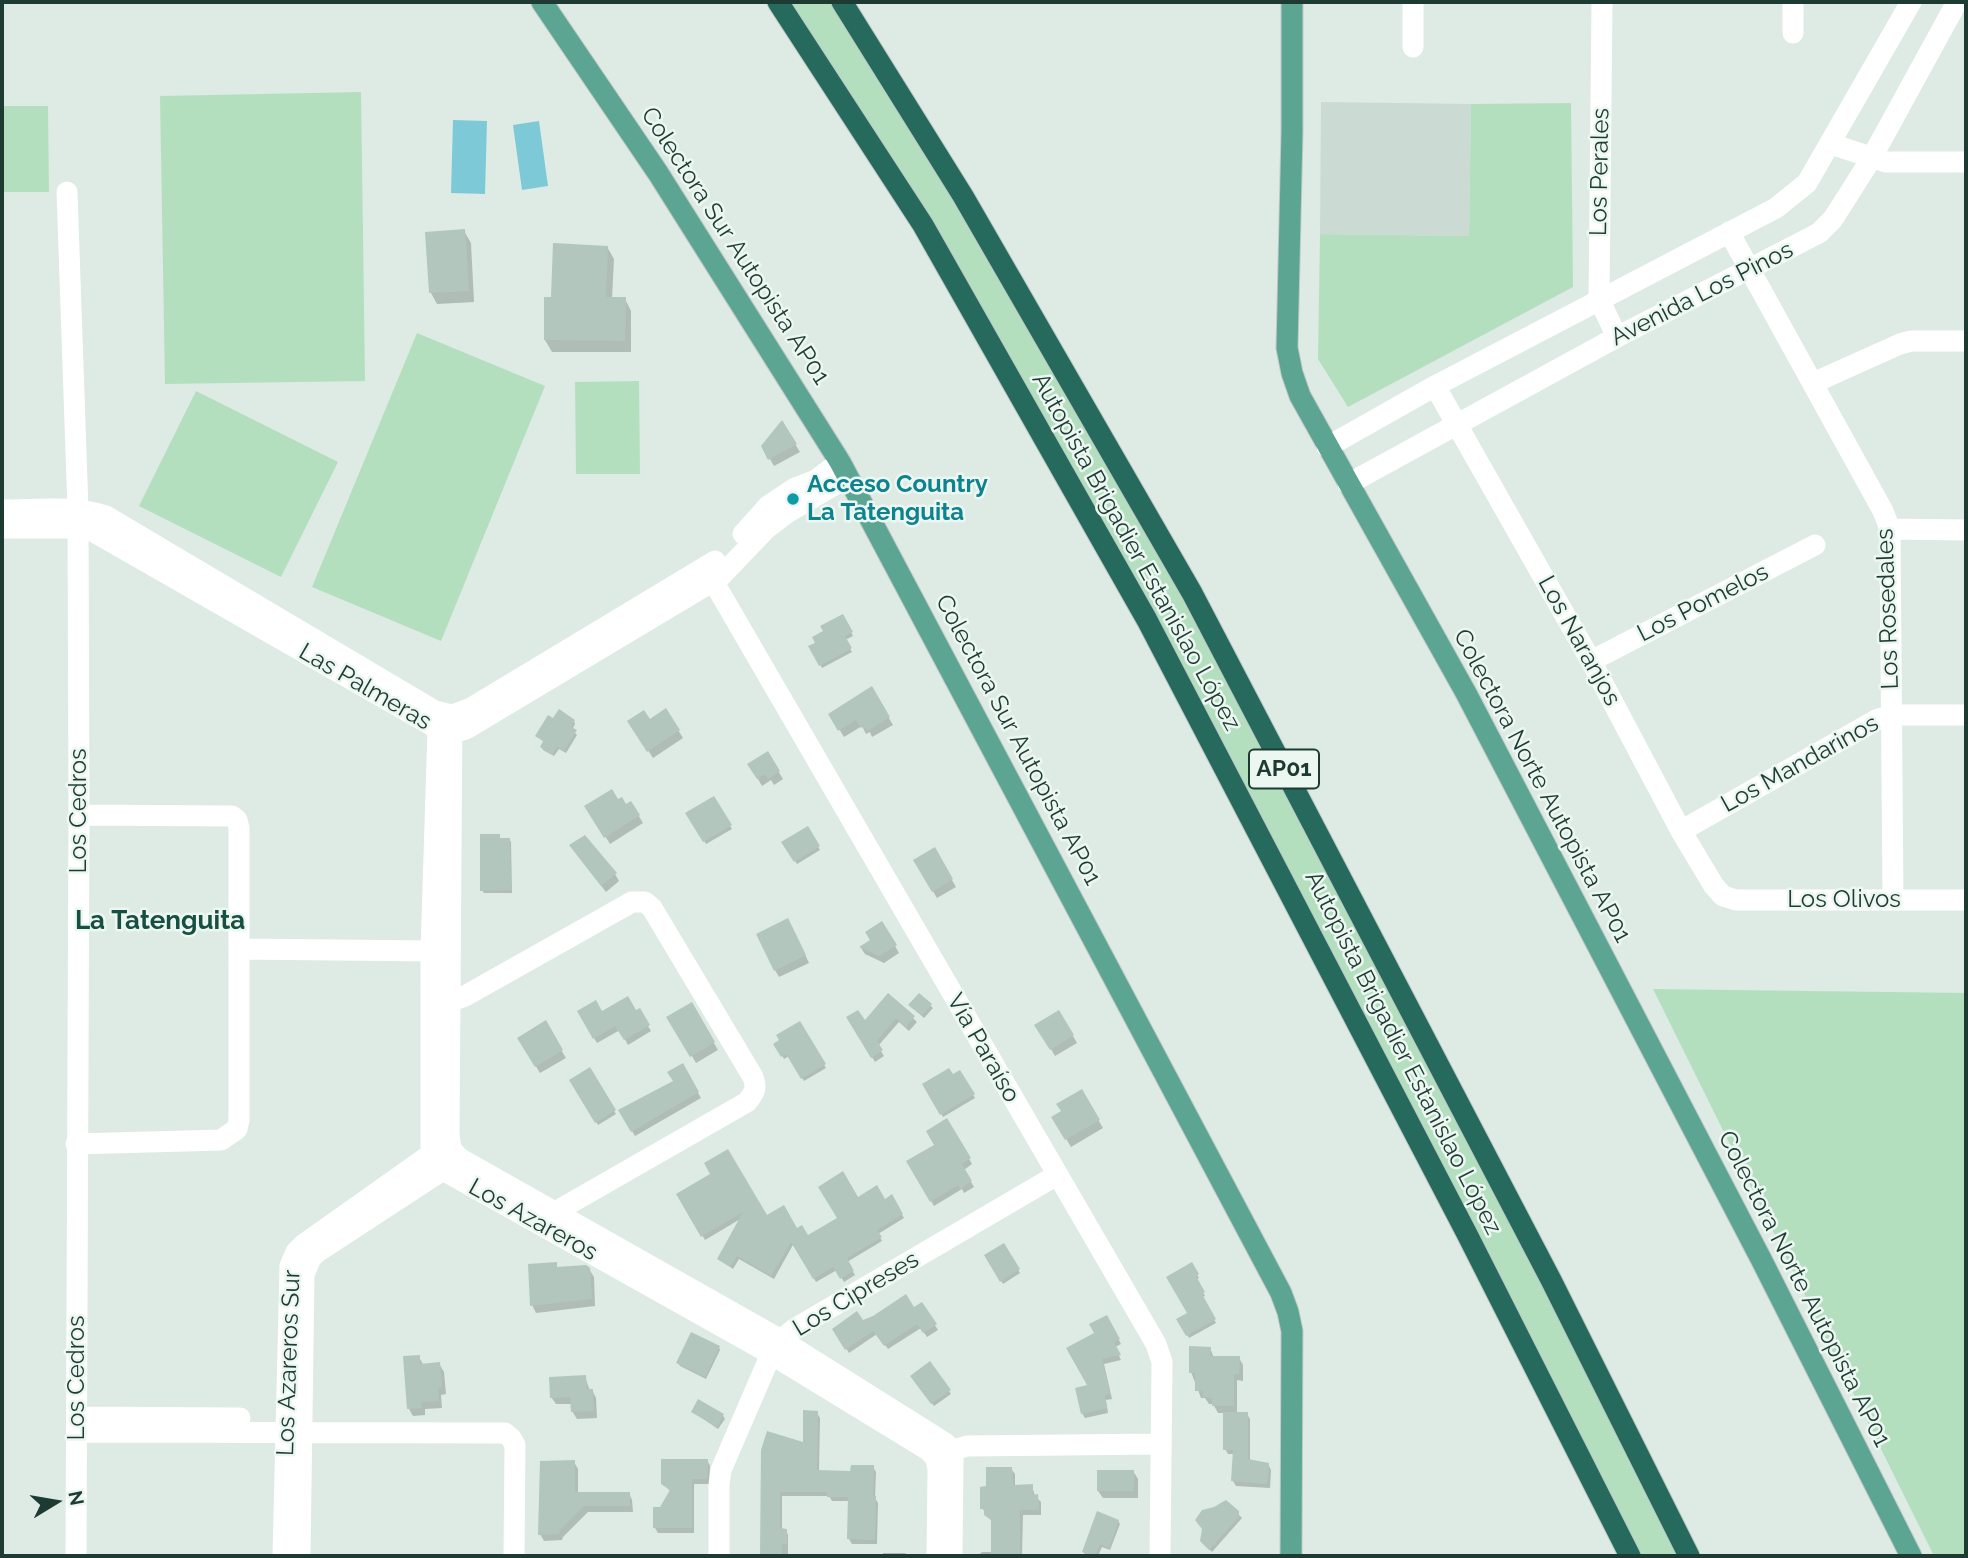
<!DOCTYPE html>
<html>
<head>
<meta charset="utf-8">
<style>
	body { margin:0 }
	#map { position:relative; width:1968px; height:1558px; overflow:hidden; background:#ddebe4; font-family:Raleway,sans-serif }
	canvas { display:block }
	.frame { position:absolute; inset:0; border:4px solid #1d3b33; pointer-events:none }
	.north { position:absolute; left:21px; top:1467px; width:70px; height:70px; -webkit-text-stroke:5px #edf7f2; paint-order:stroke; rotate:79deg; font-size:19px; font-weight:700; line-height:28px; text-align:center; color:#1d3b33 }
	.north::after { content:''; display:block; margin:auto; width:24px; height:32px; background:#1d3b33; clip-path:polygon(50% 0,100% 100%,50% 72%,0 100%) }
</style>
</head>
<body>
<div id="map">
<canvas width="1968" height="1558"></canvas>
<div class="frame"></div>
<div class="north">N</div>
</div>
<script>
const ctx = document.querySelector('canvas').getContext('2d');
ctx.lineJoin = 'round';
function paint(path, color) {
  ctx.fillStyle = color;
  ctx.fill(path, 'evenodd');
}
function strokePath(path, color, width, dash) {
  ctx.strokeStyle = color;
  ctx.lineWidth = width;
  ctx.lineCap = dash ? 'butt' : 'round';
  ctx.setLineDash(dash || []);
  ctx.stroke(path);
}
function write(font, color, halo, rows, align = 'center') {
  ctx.font = font + ' Raleway,sans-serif';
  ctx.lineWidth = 5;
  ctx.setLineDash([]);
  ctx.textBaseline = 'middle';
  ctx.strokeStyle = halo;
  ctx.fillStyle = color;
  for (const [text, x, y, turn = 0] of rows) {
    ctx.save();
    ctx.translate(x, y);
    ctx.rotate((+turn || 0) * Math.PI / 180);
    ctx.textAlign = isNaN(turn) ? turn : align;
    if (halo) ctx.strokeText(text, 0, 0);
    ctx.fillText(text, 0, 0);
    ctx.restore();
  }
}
const built = new Path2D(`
	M1321,102L1471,104L1469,236L1320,234Z`);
const green = new Path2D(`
	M778,2H842L1080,397L1689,1556H1630L1147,620Z
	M361,92L365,381L165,384L160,96Z
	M1571,103L1573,287L1348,407L1318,359L1320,234L1469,236L1471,104Z
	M2,106H48L49,192H2Z
	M417,333L545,386L441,641L312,587Z
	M639,381L640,474H576L575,382Z
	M196,391L338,462L281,577L139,506Z
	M1653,989L1966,993V1556H1934Z`);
const water = new Path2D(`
	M453,120L487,121L485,194L451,193Z
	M539,121L548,186L522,190L513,125Z`);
const shadow = new Path2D(`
	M464,231L471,243L474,302L437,304L431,293Z
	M607,247L614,259L612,299H625L631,311V352H552L545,340L546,298H552Z
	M782,423L800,452L774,466L763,447Z
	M842,616L853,636L845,640L852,652L822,668L811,647L817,644Z
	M871,688L893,725L872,737L870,732L866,734L862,726L844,737L830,714Z
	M666,711L683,738L653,758L634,729Z
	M554,721H574L575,724L572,730L577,735L566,753L559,749L554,756L543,750L542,747L544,742L538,736Z
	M767,753L783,779L774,785L771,780L762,786L750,765Z
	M714,798L732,829L706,844L688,814Z
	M618,802L626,807L631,803L643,823L610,844L587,807Z
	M807,828L820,850L797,864L784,843Z
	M499,835L501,840L509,839L511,842L512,893H484L482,890Z
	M934,849L956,887L937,898L915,861Z
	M575,852L615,874L619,881L606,892Z
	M882,923L899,953L884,963L865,954L861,948L872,941Z
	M792,927L809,963L779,977L775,970Z
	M889,995L917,1022L909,1031L899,1022L878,1046L884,1056L875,1062L848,1018L864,1023Z
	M919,995L933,1008L924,1018L910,1005Z
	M691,1004L718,1050L696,1063L669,1017Z
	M639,1011L651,1031L628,1045L620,1030L597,1043L579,1012L602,1014Z
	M1059,1012L1077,1043L1055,1056L1037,1025Z
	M545,1023L566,1058L540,1073L519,1038Z
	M799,1023L826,1068L804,1081L789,1056L784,1059L776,1044Z
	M682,1066L701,1098L635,1136L620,1111L675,1082Z
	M589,1070L616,1114L598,1125L572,1081Z
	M959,1072L975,1098L943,1117L924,1085Z
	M1081,1091L1103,1128L1071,1147L1054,1118L1063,1112Z
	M947,1120L972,1164L964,1170L974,1187L964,1193L962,1189L934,1206L909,1162L936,1145Z
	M679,1195L766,1217L807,1237L839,1219L857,1199L884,1201L891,1196L904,1218L878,1234L882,1241L847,1262L855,1275L844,1282L837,1270L816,1282L794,1243L774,1279L739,1259L733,1269L719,1259L742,1218L705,1240Z
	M1004,1245L1020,1273L1003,1284L986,1256Z
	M556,1264L558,1269H589L594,1277L595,1306L536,1313L532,1305Z
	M1191,1265L1199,1278L1196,1280L1205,1296L1202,1297L1216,1323L1189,1338L1178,1319L1189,1313Z
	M921,1304L938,1330L927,1337L921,1328L888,1349L877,1334L849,1353L834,1329L914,1309Z
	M1107,1317L1121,1344L1115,1347L1121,1360L1104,1364L1112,1399L1106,1400L1108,1413L1085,1418L1082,1413Z
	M719,1347L720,1350L706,1379L680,1366L678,1363Z
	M1210,1348L1214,1358H1239L1243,1365V1381L1237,1380V1414H1247L1250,1419V1461L1268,1464L1271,1470L1270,1488L1236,1486L1233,1481L1234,1454H1228L1225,1449V1413H1218L1213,1404H1209L1205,1398H1201L1191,1372Z
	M419,1357L424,1366L439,1364L444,1372L446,1394L441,1395L442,1408L425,1409V1415L413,1416L409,1409L405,1358Z
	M931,1366L951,1394L934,1406L917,1383Z
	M585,1377L590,1391L592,1390L596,1398L597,1418L577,1419L572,1411V1404H556L551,1397Z
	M693,1412L723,1416L725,1419L718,1429Z
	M817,1413L820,1418L819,1472L852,1473L873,1467L876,1472L875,1498L878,1503L877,1544H852L849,1539L850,1501H832L829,1496H782V1530H786L788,1535V1556H762L763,1450L805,1444Z
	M707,1460L710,1466L709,1484H694V1533H658L655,1528L671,1492L663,1483Z
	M574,1462L578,1469V1494L629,1493L632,1500L633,1512H588L563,1537L562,1540L544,1541L540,1534Z
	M1011,1469L1015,1474V1487L1032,1486L1035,1496L1041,1502V1515H1023L1022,1556H977L982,1552H993V1523L982,1508L988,1488Z
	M1133,1471L1138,1479V1498H1103L1098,1491Z
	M1226,1502L1242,1518L1212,1552L1204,1544L1215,1509Z
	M1118,1521L1120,1524L1110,1550L1102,1547L1098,1556L1085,1555L1084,1552Z
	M883,1553H905L908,1556H883Z`);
const building = new Path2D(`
	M465,229L469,291L429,293L425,232Z
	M553,243L608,246L606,297H626L625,341L544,340V297H551Z
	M782,420L797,444L768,460L761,446Z
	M843,614L853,632L845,636L852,648L819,666L808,646L815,643L812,637L823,631L820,626Z
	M872,686L890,717L867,731L864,726L861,728L856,720L838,731L828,714Z
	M666,708L680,730L647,752L627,721L644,710L650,719Z
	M559,709L575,720L571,727L577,730L564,751L557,747L552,755L540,747L543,741L535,736L548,715L553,718Z
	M768,751L780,771L768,779L765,774L757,779L747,764Z
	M612,789L618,799L622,797L626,804L631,801L640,815L604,838L584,806Z
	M714,796L732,825L703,842L685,813Z
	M808,826L820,846L794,862L781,842Z
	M480,834H500V838H510L511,890L480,891Z
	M585,835L617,873L601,886L569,845Z
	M935,847L953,879L932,892L913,860Z
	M788,918L806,955L774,971L756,934Z
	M882,921L897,945L879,956L859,947L870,940L865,932Z
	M888,993L915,1016L906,1027L896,1018L877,1041L883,1050L871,1058L846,1017L858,1010L865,1020Z
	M919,993L932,1004L922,1016L908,1005Z
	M628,996L636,1010L640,1008L650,1025L624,1040L615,1026L593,1039L577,1011L596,1000L602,1011Z
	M692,1002L715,1042L690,1057L666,1017Z
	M1059,1010L1074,1035L1050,1050L1034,1025Z
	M546,1020L563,1050L535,1067L517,1038Z
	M800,1021L826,1064L801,1079L786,1054L781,1057L773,1044L779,1040L776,1035Z
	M683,1063L699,1092L631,1132L618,1110L673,1081L667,1072Z
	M590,1067L616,1110L595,1123L569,1080Z
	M949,1068L953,1074L960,1070L975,1094L940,1115L922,1084Z
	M1082,1089L1100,1120L1065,1140L1051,1117L1061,1111L1056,1104Z
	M947,1118L971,1158L962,1164L972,1181L960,1189L958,1185L930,1202L906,1161L934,1145L926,1131Z
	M728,1149L767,1215L784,1205L797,1228L802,1225L808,1235L837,1218L818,1187L843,1171L858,1197L877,1185L885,1199L892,1194L903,1214L877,1230L882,1237L847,1258L854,1271L840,1279L833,1267L813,1279L791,1242L771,1276L737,1256L730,1267L717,1259L743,1212L701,1237L676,1194L710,1174L704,1163Z
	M1004,1243L1020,1269L1000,1282L984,1255Z
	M557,1262V1267L586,1265L590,1268L592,1299L530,1306L528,1264Z
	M1192,1262L1199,1274L1196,1276L1205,1292L1202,1294L1216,1319L1186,1336L1176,1319L1187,1313L1166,1277Z
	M906,1294L914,1307L922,1302L937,1324L923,1333L917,1324L884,1346L873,1331L845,1350L832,1329L857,1311L863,1320L873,1316Z
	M1107,1315L1120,1339L1114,1342L1121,1355L1102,1359L1110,1394L1105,1395L1107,1408L1081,1414L1075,1388L1087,1385L1066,1348L1094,1333L1089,1324Z
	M691,1332L720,1346L705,1377L676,1363Z
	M1189,1346L1211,1347L1210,1356H1240L1239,1374H1234V1406H1212V1398L1203,1397L1202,1391H1195V1373H1189Z
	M420,1355V1364L440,1362L442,1387L438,1388L439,1401L421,1402L422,1408L407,1409L403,1356Z
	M930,1361L951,1390L931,1404L910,1376Z
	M586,1375L587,1389H593L594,1411L571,1412L570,1397L550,1398L549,1377Z
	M698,1399L724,1414L717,1427L691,1412Z
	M803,1410L818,1411L817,1470L850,1471L851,1465H874L873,1496H876L875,1540L847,1539L848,1497H827V1492H780V1528L787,1529V1544H782V1556H760L761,1450L767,1431L803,1442Z
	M1223,1412H1248V1459L1269,1463L1267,1484L1231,1481L1233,1450H1223Z
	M661,1459H708L707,1479H692V1528H653V1507H660L670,1490L661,1484Z
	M575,1460V1492H630V1506H584L560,1530L559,1534L538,1535L540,1461Z
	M986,1467H1012L1013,1485L1033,1484V1495L1038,1494L1039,1510H1020V1556H991V1520L984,1515V1509H980V1487L986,1486Z
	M1097,1470H1134V1491H1097Z
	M1226,1500L1239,1511V1517L1209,1550L1200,1541L1202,1529L1195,1520L1202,1510L1214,1507Z
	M1097,1511L1119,1520L1109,1548L1100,1544L1095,1556H1092L1082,1552Z`);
const minor = new Path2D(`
	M1602,2L1599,299L1617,337
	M1793,2V33
	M1413,47V2
	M1831,144L1886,162H1966
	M67,192L78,510L79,815L76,1556
	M1729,232L1883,511L1890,529L1893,900
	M1813,383L1900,344L1911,341H1966
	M1435,386L1591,661L1681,831L1714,886L1723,896L1736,900H1966
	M1327,447L1435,386L1776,208L1807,183L1911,2
	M1348,484L1617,337L1819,233L1833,219L1871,159L1957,2
	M2,510C35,510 74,505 106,516L435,711L452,715L471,708L715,561
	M2,528H68L92,531L438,729L453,733L466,729L720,577L767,528L787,513L848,477
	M1890,529L1966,530
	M743,534L768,506L795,488L816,480L840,462
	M705,567L1156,1344L1162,1362L1160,1556
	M1591,661L1815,545
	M452,715L438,729L431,951V1154L443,1170L771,1354L928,1450L935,1457L938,1469L937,1556
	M452,715L449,1134L451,1149L459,1158L781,1340L945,1443L952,1450L953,1460L952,1556
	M1681,831L1878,719L1892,715H1966
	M239,949L431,951
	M451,1001L465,996L632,902H645L652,908L753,1077C757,1088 755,1092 747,1102L562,1208L550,1225
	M76,1144L221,1140L237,1129L239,1120V828L237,820L232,816L79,815
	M77,1417L240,1418
	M77,1432L505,1433L511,1438L515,1445L514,1556
	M941,1454L967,1446L1161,1444
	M283,1556L290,1266L296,1252L304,1244L431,1154L442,1151
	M300,1556L304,1274L311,1258L316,1253L443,1170L447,1160
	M719,1556V1485L721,1470L771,1354L781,1340L794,1329L1057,1175`);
const major = new Path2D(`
	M542,2L658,173L840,462L1281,1293L1288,1312L1292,1331L1291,1556
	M1292,2V132L1287,348L1292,373L1300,396L1466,693L1761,1259L1911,1556`);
const highway = new Path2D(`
	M778,2L923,225L1147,620L1467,1234L1630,1556
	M842,2L963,196L1192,593L1551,1280L1689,1556`);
const markers = [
	[793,499,7,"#0f9aa8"]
];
const shields = [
	[1284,769,70]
];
const shieldNames = [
	["AP01",1284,769]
];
const streetNames = [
	["Los Perales",1600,172,-89],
	["Colectora Sur Autopista AP01",735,246,57],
	["Avenida Los Pinos",1702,294,-27],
	["Autopista Brigadier Estanislao López",1136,552,61],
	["Los Pomelos",1703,603,-27],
	["Los Rosedales",1888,609,-92],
	["Los Naranjos",1579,641,61],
	["Las Palmeras",365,687,30],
	["Colectora Sur Autopista AP01",1018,740,62],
	["Los Mandarinos",1800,764,-29],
	["Colectora Norte Autopista AP01",1542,786,62],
	["Los Cedros",79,811,-90],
	["Los Olivos",1844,900],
	["Vía Paraíso",983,1048,60],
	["Autopista Brigadier Estanislao López",1403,1053,63],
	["Los Azareros",533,1220,29],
	["Colectora Norte Autopista AP01",1804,1289,63],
	["Los Cipreses",856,1294,-31],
	["Los Azareros Sur",289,1363,-88],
	["Los Cedros",77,1378,-90]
];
const cultureNames = [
	["Acceso Country",807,485],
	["La Tatenguita",807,513]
];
const neighbourhoodNames = [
	["La Tatenguita",160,921]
];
paint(built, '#cbdbd3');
paint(green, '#b3dfbf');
paint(water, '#7ec9d7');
paint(shadow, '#0003');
paint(building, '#b2c6bd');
strokePath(major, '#c0c8c6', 23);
strokePath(highway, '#c0c8c6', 23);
strokePath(minor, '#fff', 21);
strokePath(major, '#5ca593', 21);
strokePath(highway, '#266a5d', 21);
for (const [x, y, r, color] of markers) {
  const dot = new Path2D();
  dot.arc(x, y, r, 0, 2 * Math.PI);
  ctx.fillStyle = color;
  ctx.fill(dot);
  strokePath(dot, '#edf7f2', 2.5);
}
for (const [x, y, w] of shields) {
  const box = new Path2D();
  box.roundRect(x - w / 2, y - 19.5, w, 39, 5);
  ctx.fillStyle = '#edf7f2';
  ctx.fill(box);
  strokePath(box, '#1d3b33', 2);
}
write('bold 23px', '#1d3b33', null, shieldNames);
write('24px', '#1d3b33', '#edf7f2', streetNames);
write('bold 24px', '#0d838f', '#edf7f2', cultureNames, 'left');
write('bold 26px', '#174f42', '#edf7f2', neighbourhoodNames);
</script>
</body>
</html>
